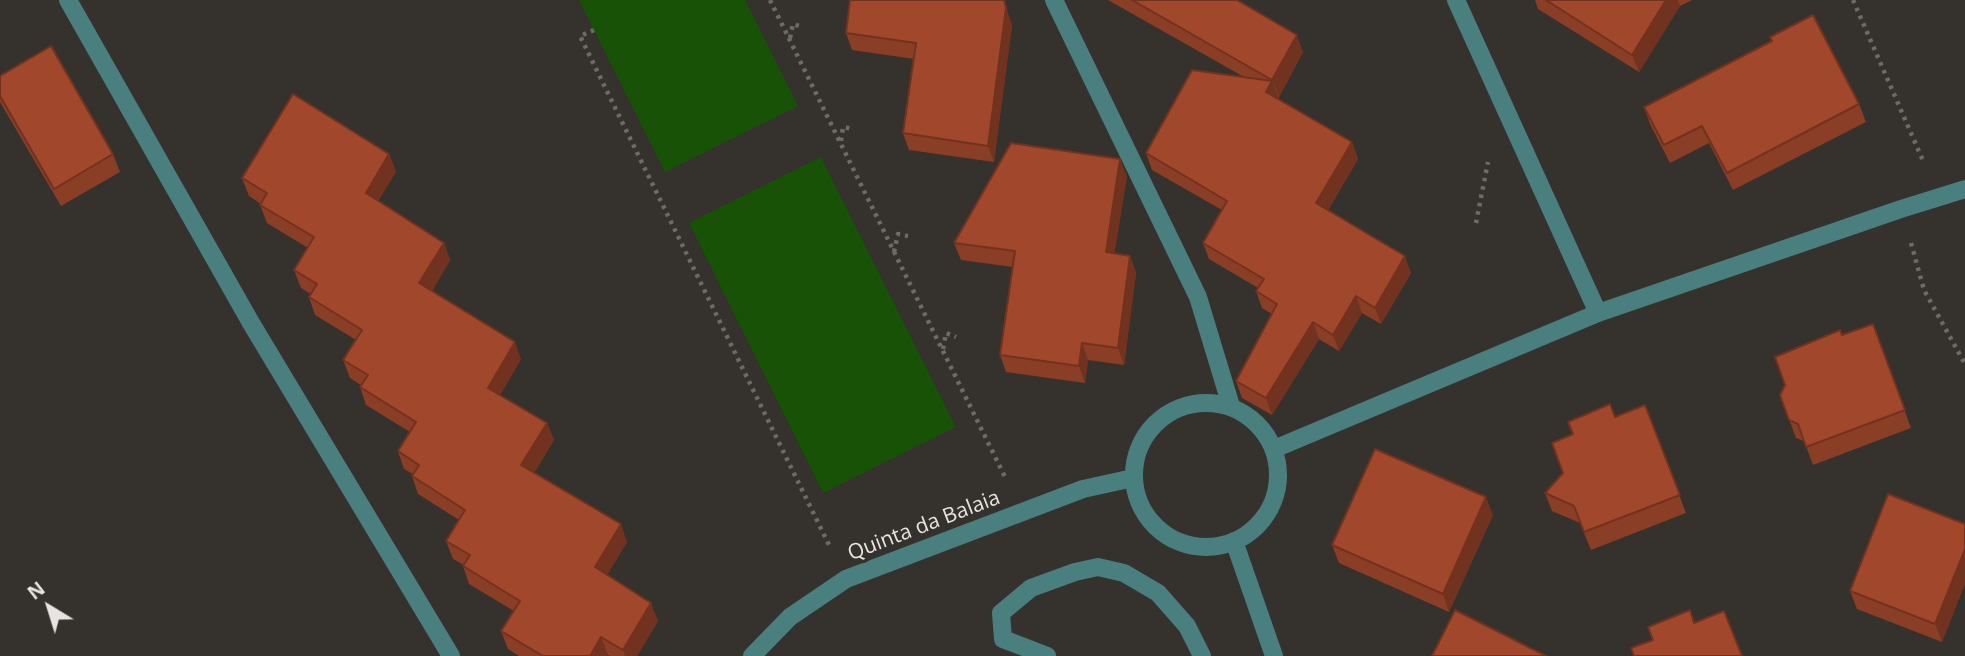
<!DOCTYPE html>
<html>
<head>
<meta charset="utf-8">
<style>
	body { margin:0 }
	#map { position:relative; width:1965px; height:656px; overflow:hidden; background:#35312d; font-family:"Open Sans",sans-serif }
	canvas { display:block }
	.north { position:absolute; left:14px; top:572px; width:70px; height:70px; -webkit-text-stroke:5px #35312d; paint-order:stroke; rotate:322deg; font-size:19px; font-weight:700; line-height:28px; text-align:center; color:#e7e4e2 }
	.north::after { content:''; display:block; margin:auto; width:24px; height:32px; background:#e7e4e2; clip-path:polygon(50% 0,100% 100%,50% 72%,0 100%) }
</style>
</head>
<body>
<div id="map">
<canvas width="1965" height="656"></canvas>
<div class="north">N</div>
</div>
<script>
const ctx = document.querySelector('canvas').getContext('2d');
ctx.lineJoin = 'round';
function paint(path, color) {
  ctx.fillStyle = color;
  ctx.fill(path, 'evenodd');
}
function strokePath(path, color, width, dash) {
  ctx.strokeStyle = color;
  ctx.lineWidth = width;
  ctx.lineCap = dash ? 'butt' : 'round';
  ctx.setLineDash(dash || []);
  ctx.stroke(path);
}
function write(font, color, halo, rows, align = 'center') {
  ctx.font = font + ' "Open Sans",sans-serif';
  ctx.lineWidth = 7;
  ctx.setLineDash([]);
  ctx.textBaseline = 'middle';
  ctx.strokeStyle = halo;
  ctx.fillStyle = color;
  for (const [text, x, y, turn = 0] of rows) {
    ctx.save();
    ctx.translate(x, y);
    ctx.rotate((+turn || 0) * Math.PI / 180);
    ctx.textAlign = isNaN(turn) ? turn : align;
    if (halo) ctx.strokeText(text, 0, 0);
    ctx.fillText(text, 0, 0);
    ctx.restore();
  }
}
const green = new Path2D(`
	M579,0H745L798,106L665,172Z
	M821,157L956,427L823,493L689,223Z`);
const path = new Path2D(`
	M770,0L1005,477
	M1853,0L1924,163
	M594,30L580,36L830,547
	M790,38L793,24L802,27
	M841,141L843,127L853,129
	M1476,223L1488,162
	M1911,243L1924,290L1965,364
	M894,252L898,234L908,236
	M943,349L946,333L956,337`);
const minor = new Path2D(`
	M68,0L251,323L451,656
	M1054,0L1198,297L1231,406
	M1456,0L1598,313
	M1134 475a72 72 0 1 1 144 0a72 72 0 1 1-144 0Z
	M1274,449L1598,313L1901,209L1965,189
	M1234,541L1274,656
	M752,656L790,617L846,579L1083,489L1133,478
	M1047,656L1003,639L1001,613L1031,588L1075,572L1098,567L1124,573L1158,593L1187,626L1202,656`);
const wall = new Path2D(`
	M1108,0H1237L1303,52L1278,99L1352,142L1358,159L1328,210L1411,273L1381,324L1362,313L1339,351L1319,339L1272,415L1242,398L1236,381L1272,314L1262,308L1256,291L1258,288L1209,259L1203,243L1222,210L1152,170L1146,153L1244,77Z
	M1535,0H1692L1680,6L1639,72L1538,9Z
	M1012,25L994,162L909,150L903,133L914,59L852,50L846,33Z
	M1770,37L1859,104L1866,122L1733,190L1709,143L1670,163L1650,124L1644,107L1772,41Z
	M0,76L113,154L120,172L61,206L0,102Z
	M389,154L396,172L378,201L444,243L450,260L432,291L521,359L500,395L547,423L554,440L534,473L627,542L607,575L658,621L637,656H610L608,655L607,656H519L508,649L501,631L514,611L469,584L463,566L464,565L453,559L446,541L459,520L418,494L412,476L413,474L404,469L398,451L410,432L366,405L360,387L361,385L350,378L343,360L356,340L315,315L309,297L311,294L301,288L294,270L308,248L267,223L260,205L261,204L249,196L242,178Z
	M1127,176L1114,254L1130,256L1136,273L1124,365L1088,360L1085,383L1006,372L1000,355L1013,267L961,260L954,243Z
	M1873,324L1911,428L1813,465L1804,441L1796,438L1780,395L1842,335Z
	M1645,405L1686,513L1591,550L1580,523L1552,511L1545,493L1615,417Z
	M1493,515L1449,612L1339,563L1332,545Z
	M1965,524V583L1942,642L1857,609L1850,591Z`);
const shadedWall = new Path2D(`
	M1004,0L1012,25L994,162L988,146Z
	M1666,0H1678L1680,6L1639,72L1632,55Z
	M1297,35L1303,52L1279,97L1272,80Z
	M1272,81L1278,97L1272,108L1266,92Z
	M1352,142L1358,159L1322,219L1316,203Z
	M389,154L396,172L372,210L366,193Z
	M1120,159L1127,176L1112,269L1106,252Z
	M444,243L450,260L426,301L419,283Z
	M1130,256L1136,273L1124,365L1118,348Z
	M1405,256L1411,273L1381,324L1375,308Z
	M1356,296L1362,313L1339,351L1333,335Z
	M1313,322L1319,339L1272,415L1266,398Z
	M515,342L521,359L494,406L488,388Z
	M1082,343L1088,360L1085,383L1079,366Z
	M547,423L554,440L528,483L521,465Z
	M1486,497L1493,515L1449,612L1443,594Z
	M621,524L627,542L601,585L595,567Z
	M1965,549V583L1942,642L1935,624Z
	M651,603L658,621L637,656H625L623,650Z
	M601,637L608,655L607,656H590Z`);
const building = new Path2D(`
	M850,0H1004L1006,8L988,146L903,133L916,43L846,33Z
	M1132,0H1237L1297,35L1272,80Z
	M1546,0H1666L1632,55Z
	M1813,15L1859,104L1727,173L1702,126L1664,145L1644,107L1772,41L1770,37Z
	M51,46L113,154L54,189L0,96V76Z
	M1192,70L1272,81L1266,92L1352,142L1316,203L1405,256L1375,308L1356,296L1333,335L1313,322L1266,398L1236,381L1277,304L1256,291L1264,279L1203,243L1227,201L1146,153Z
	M293,94L389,154L366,193L444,243L419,283L515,342L488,388L547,423L521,465L621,524L595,567L651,603L623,650L601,637L590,656H543L501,631L520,601L463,566L470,555L446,541L465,510L412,476L419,465L398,451L416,422L360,387L368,375L343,360L362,330L309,297L317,284L294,270L314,237L260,205L267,193L242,178Z
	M1011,143L1120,159L1106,252L1130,256L1118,348L1082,343L1079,366L1000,355L1015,251L954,243Z
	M1873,324L1905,410L1806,447L1798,424L1789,420L1780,395L1785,385L1775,357L1840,330L1842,335Z
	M1610,404L1615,417L1645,405L1680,495L1584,532L1574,506L1545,493L1563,473L1552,443L1573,434L1568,422Z
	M1375,449L1486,497L1443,594L1332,545Z
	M1888,494L1965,524V549L1935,624L1850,591Z
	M1455,610L1546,656H1432Z
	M1690,610L1694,623L1724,611L1742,656H1634L1631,648L1653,640L1648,627Z`);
const streetNames = [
	["Quinta da Balaia",924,526,-21]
];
paint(green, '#175207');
strokePath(path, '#6e6a67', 4.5, [3.5, 5]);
strokePath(minor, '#4a7f80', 18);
paint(wall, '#8a3e26');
paint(shadedWall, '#71321f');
paint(building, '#a1482c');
strokePath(building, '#71321f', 2);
write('21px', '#e7e4e2', '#35312d', streetNames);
</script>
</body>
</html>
